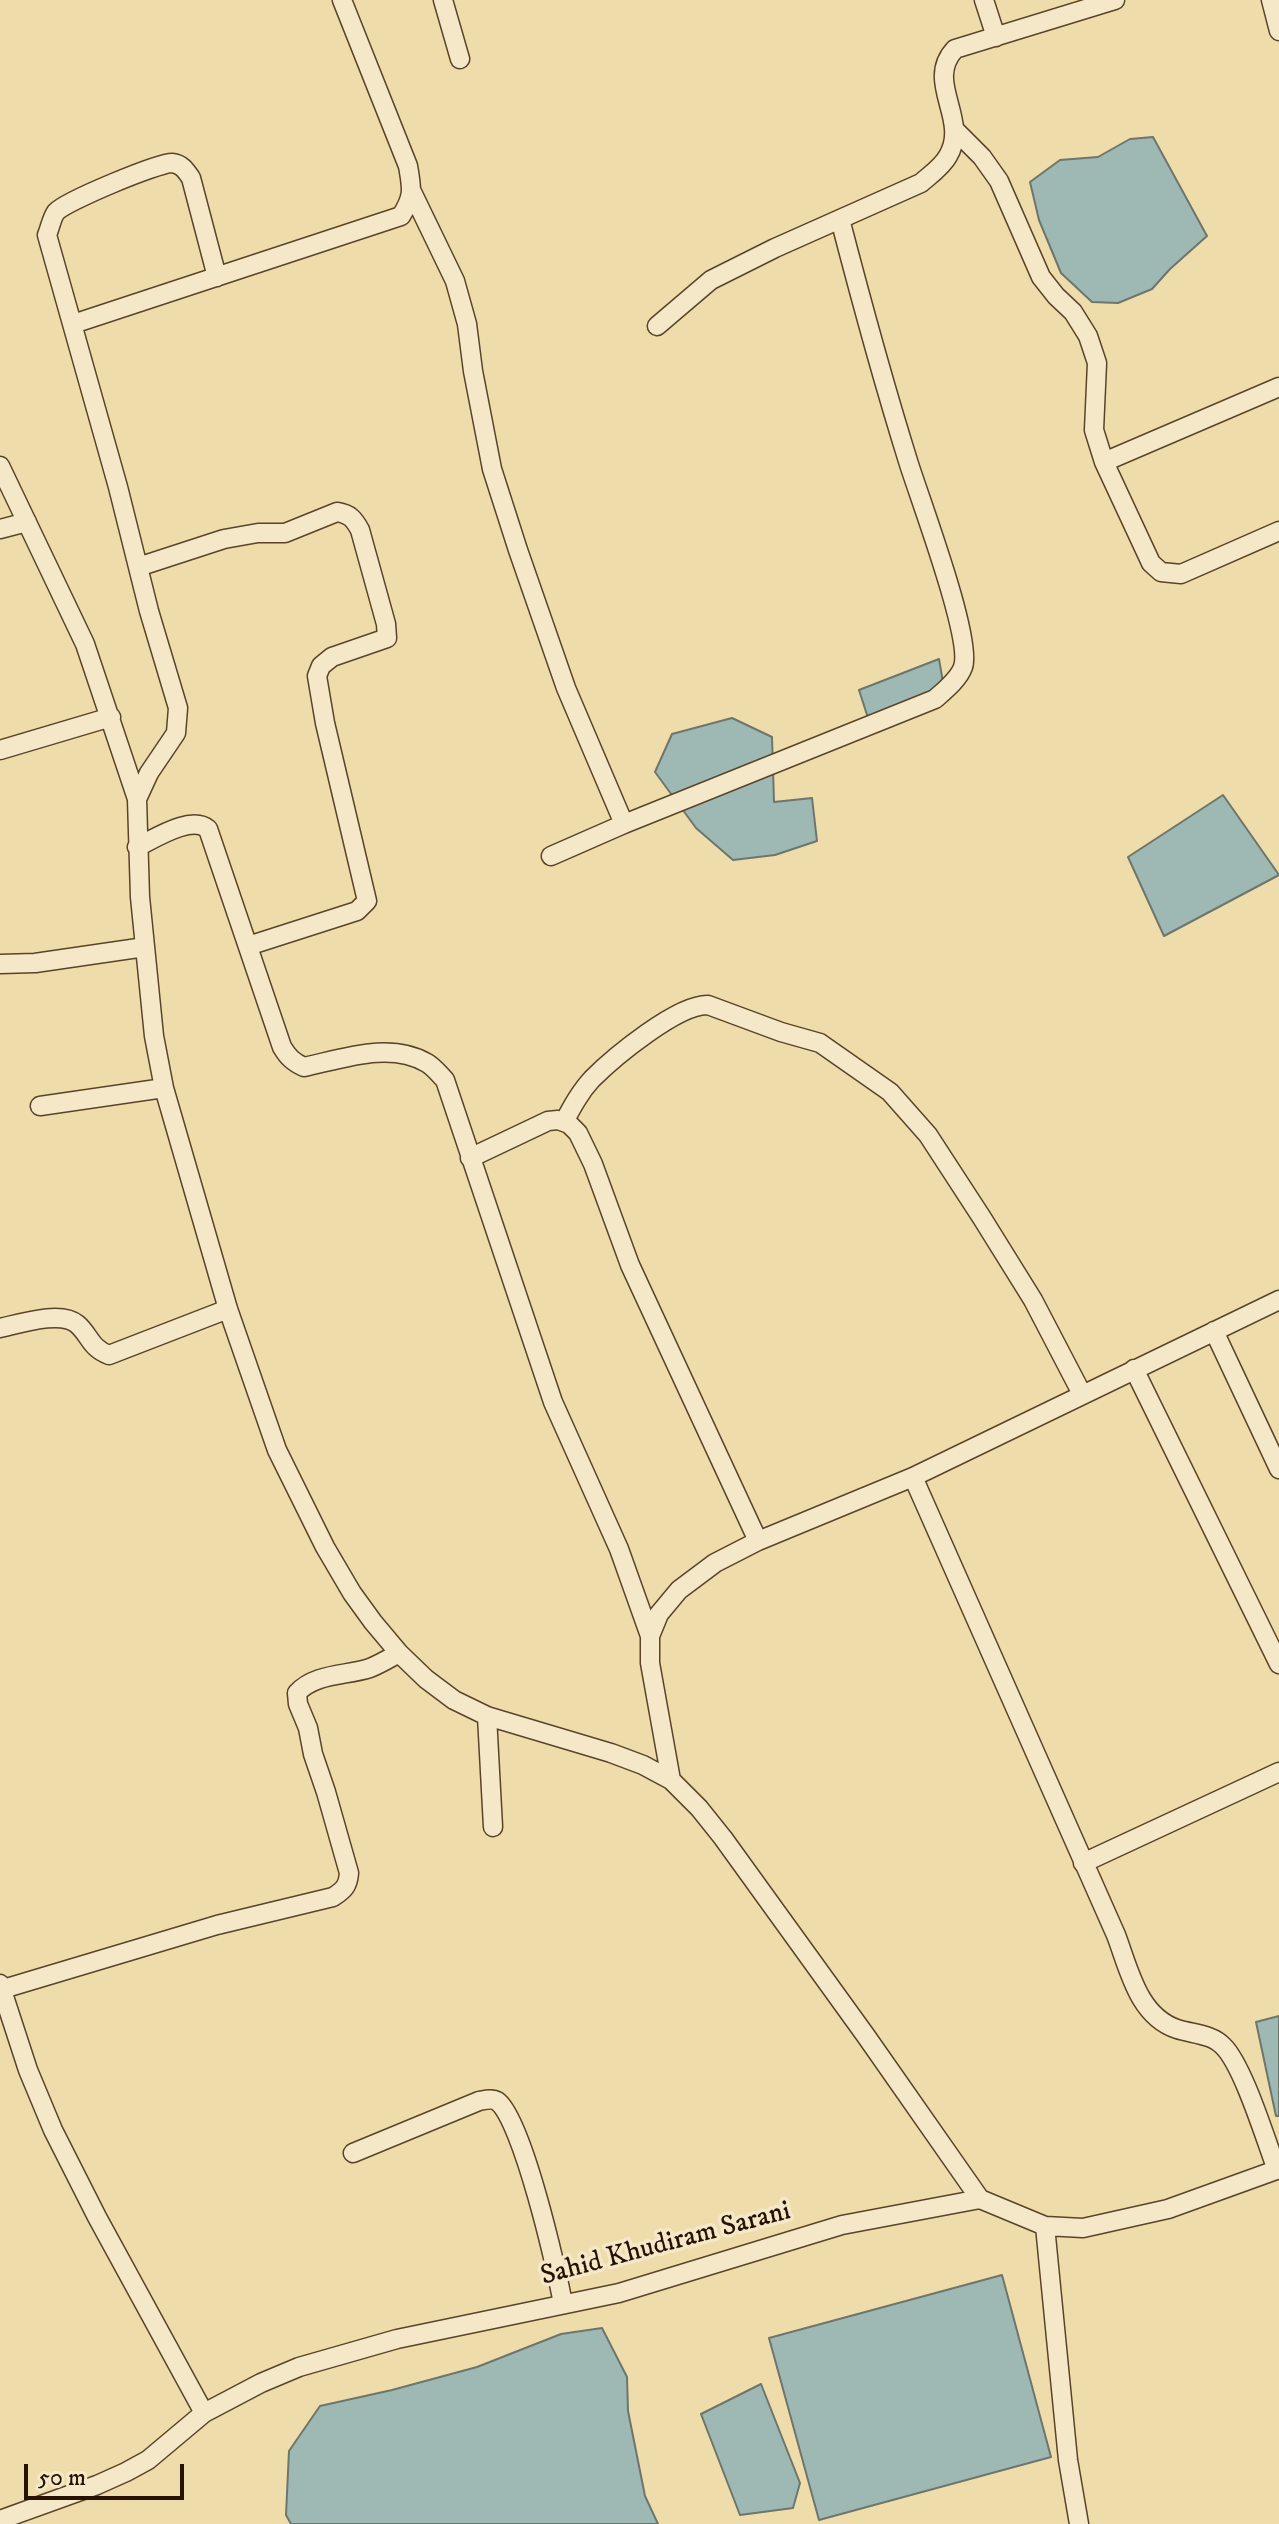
<!DOCTYPE html>
<html>
<head>
<meta charset="utf-8">
<style>
	body { margin:0 }
	#map { position:relative; width:1279px; height:2524px; overflow:hidden; background:#eedcaa; font-family:"IM FELL DW Pica",serif }
	canvas { display:block }
	.scale { position:absolute; left:24px; top:2464px; width:160px; height:36px; box-sizing:border-box; border:4px solid #271100; border-top:0; padding-left:10px; font-size:24px; line-height:28px; white-space:nowrap; color:#271100; -webkit-text-stroke:6px #f4e8c8; paint-order:stroke }
</style>
</head>
<body>
<div id="map">
<canvas width="1279" height="2524"></canvas>
<div class="scale">50 m</div>
</div>
<script>
const ctx = document.querySelector('canvas').getContext('2d');
ctx.lineJoin = 'round';
function paint(path, color) {
  ctx.fillStyle = color;
  ctx.fill(path, 'evenodd');
}
function strokePath(path, color, width, dash) {
  ctx.strokeStyle = color;
  ctx.lineWidth = width;
  ctx.lineCap = dash ? 'butt' : 'round';
  ctx.setLineDash(dash || []);
  ctx.stroke(path);
}
function write(font, color, halo, rows, align = 'center') {
  ctx.font = font + ' "IM FELL DW Pica",serif';
  ctx.lineWidth = 7;
  ctx.setLineDash([]);
  ctx.textBaseline = 'middle';
  ctx.strokeStyle = halo;
  ctx.fillStyle = color;
  for (const [text, x, y, turn = 0] of rows) {
    ctx.save();
    ctx.translate(x, y);
    ctx.rotate((+turn || 0) * Math.PI / 180);
    ctx.textAlign = isNaN(turn) ? turn : align;
    if (halo) ctx.strokeText(text, 0, 0);
    ctx.fillText(text, 0, 0);
    ctx.restore();
  }
}
const water = new Path2D(`
	M1153,137L1207,236L1170,269L1152,289L1118,303L1092,302L1061,273L1039,220L1030,182L1060,160L1098,157L1130,139Z
	M939,659L945,694L868,718L859,690Z
	M732,718L772,737L774,802L812,798L817,841L775,855L733,860L696,828L655,772L672,734Z
	M1223,795L1279,875L1164,936L1128,857Z
	M1279,2016V2116H1276L1256,2022Z
	M1002,2275L1051,2457L819,2520L769,2338Z
	M602,2328L627,2377L628,2411L645,2496L658,2524H291L286,2515L289,2451L320,2406L392,2390L477,2367L561,2334Z
	M761,2384L800,2483L793,2508L740,2515L701,2414Z`);
const minor = new Path2D(`
	M443,0L460,59
	M984,0L996,37
	M1271,0L1279,31
	M955,130L982,157L999,181L1041,277L1056,296L1073,312L1088,336L1097,363L1094,430L1104,462L1151,563L1161,572L1181,574L1279,531
	M412,192L455,281L467,324L473,371L492,469L518,550L566,688L624,824
	M217,277L191,178C186,171 182,164 172,163C158,163 66,201 56,212C52,217 50,228 47,235L118,487L149,611L178,708L176,733L149,773L137,799L140,897L154,1036L164,1088L228,1309L277,1450L325,1547L352,1593L373,1622L399,1653L426,1679L454,1700L487,1716L611,1753L643,1765L671,1780L699,1808L723,1838L866,2036L980,2199
	M73,324L401,216C414,196 412,189 408,166L342,0
	M657,326L711,280L775,248L921,183C930,175 942,167 948,156C970,119 924,82 955,49L1115,0
	M1104,462L1279,387
	M0,466L85,644L137,799
	M0,529L27,522
	M138,567L224,539L258,533H285L337,512C350,514 354,519 360,530L386,624L387,638L332,657L321,666L317,676L325,723L367,901L357,911L248,946
	M0,750L111,717
	M137,847C156,838 191,815 208,829L282,1047C288,1057 293,1062 304,1067C342,1059 390,1041 427,1063C434,1067 439,1074 445,1080L553,1402L619,1549L650,1636
	M551,856L624,824L935,699C944,691 959,679 963,667C973,639 919,497 908,461C883,381 861,300 840,219
	M0,964L35,963L145,947
	M40,1106L164,1088
	M564,1122C572,1107 580,1092 592,1079C614,1057 678,1004 708,1005L781,1032L820,1043L890,1092L928,1135L982,1218L1033,1300L1082,1394
	M470,1158L548,1121L558,1120L569,1124L578,1133L593,1164L630,1265L758,1541
	M0,1328C19,1324 61,1310 77,1324C90,1335 90,1348 109,1355L228,1309
	M1214,1331L1279,1469
	M1134,1369L1279,1664
	M913,1477L1116,1935C1129,1969 1138,2016 1177,2029C1192,2034 1212,2034 1223,2046C1243,2065 1266,2141 1277,2170
	M487,1716L493,1827
	M671,1780L650,1663V1636L659,1614L679,1590L715,1563L758,1541L913,1477L1279,1300
	M1083,1863L1279,1772
	M0,1984L28,2070L53,2130L97,2217L204,2413
	M3,1989L217,1925L333,1897C344,1890 348,1886 349,1873L326,1792L313,1754L308,1728L298,1704L297,1693C315,1673 346,1676 370,1668C380,1664 390,1658 399,1653
	M353,2153L479,2101C485,2100 492,2098 497,2101C522,2118 557,2270 563,2304
	M1045,2226L1068,2460L1079,2524
	M0,2520L97,2485L126,2472L148,2460L204,2413L261,2383L299,2367L397,2339L619,2293L842,2225L980,2199L1045,2226L1083,2228L1168,2209L1279,2169`);
const streetNames = [
	["Sahid Khudiram Sarani",666,2245,-15]
];
paint(water, '#9eb9b4');
strokePath(water, '#6e766c', 2);
strokePath(minor, '#59442a', 21);
strokePath(minor, '#f4e8c8', 18);
write('28px', '#271100', '#f4e8c8', streetNames);
</script>
</body>
</html>
